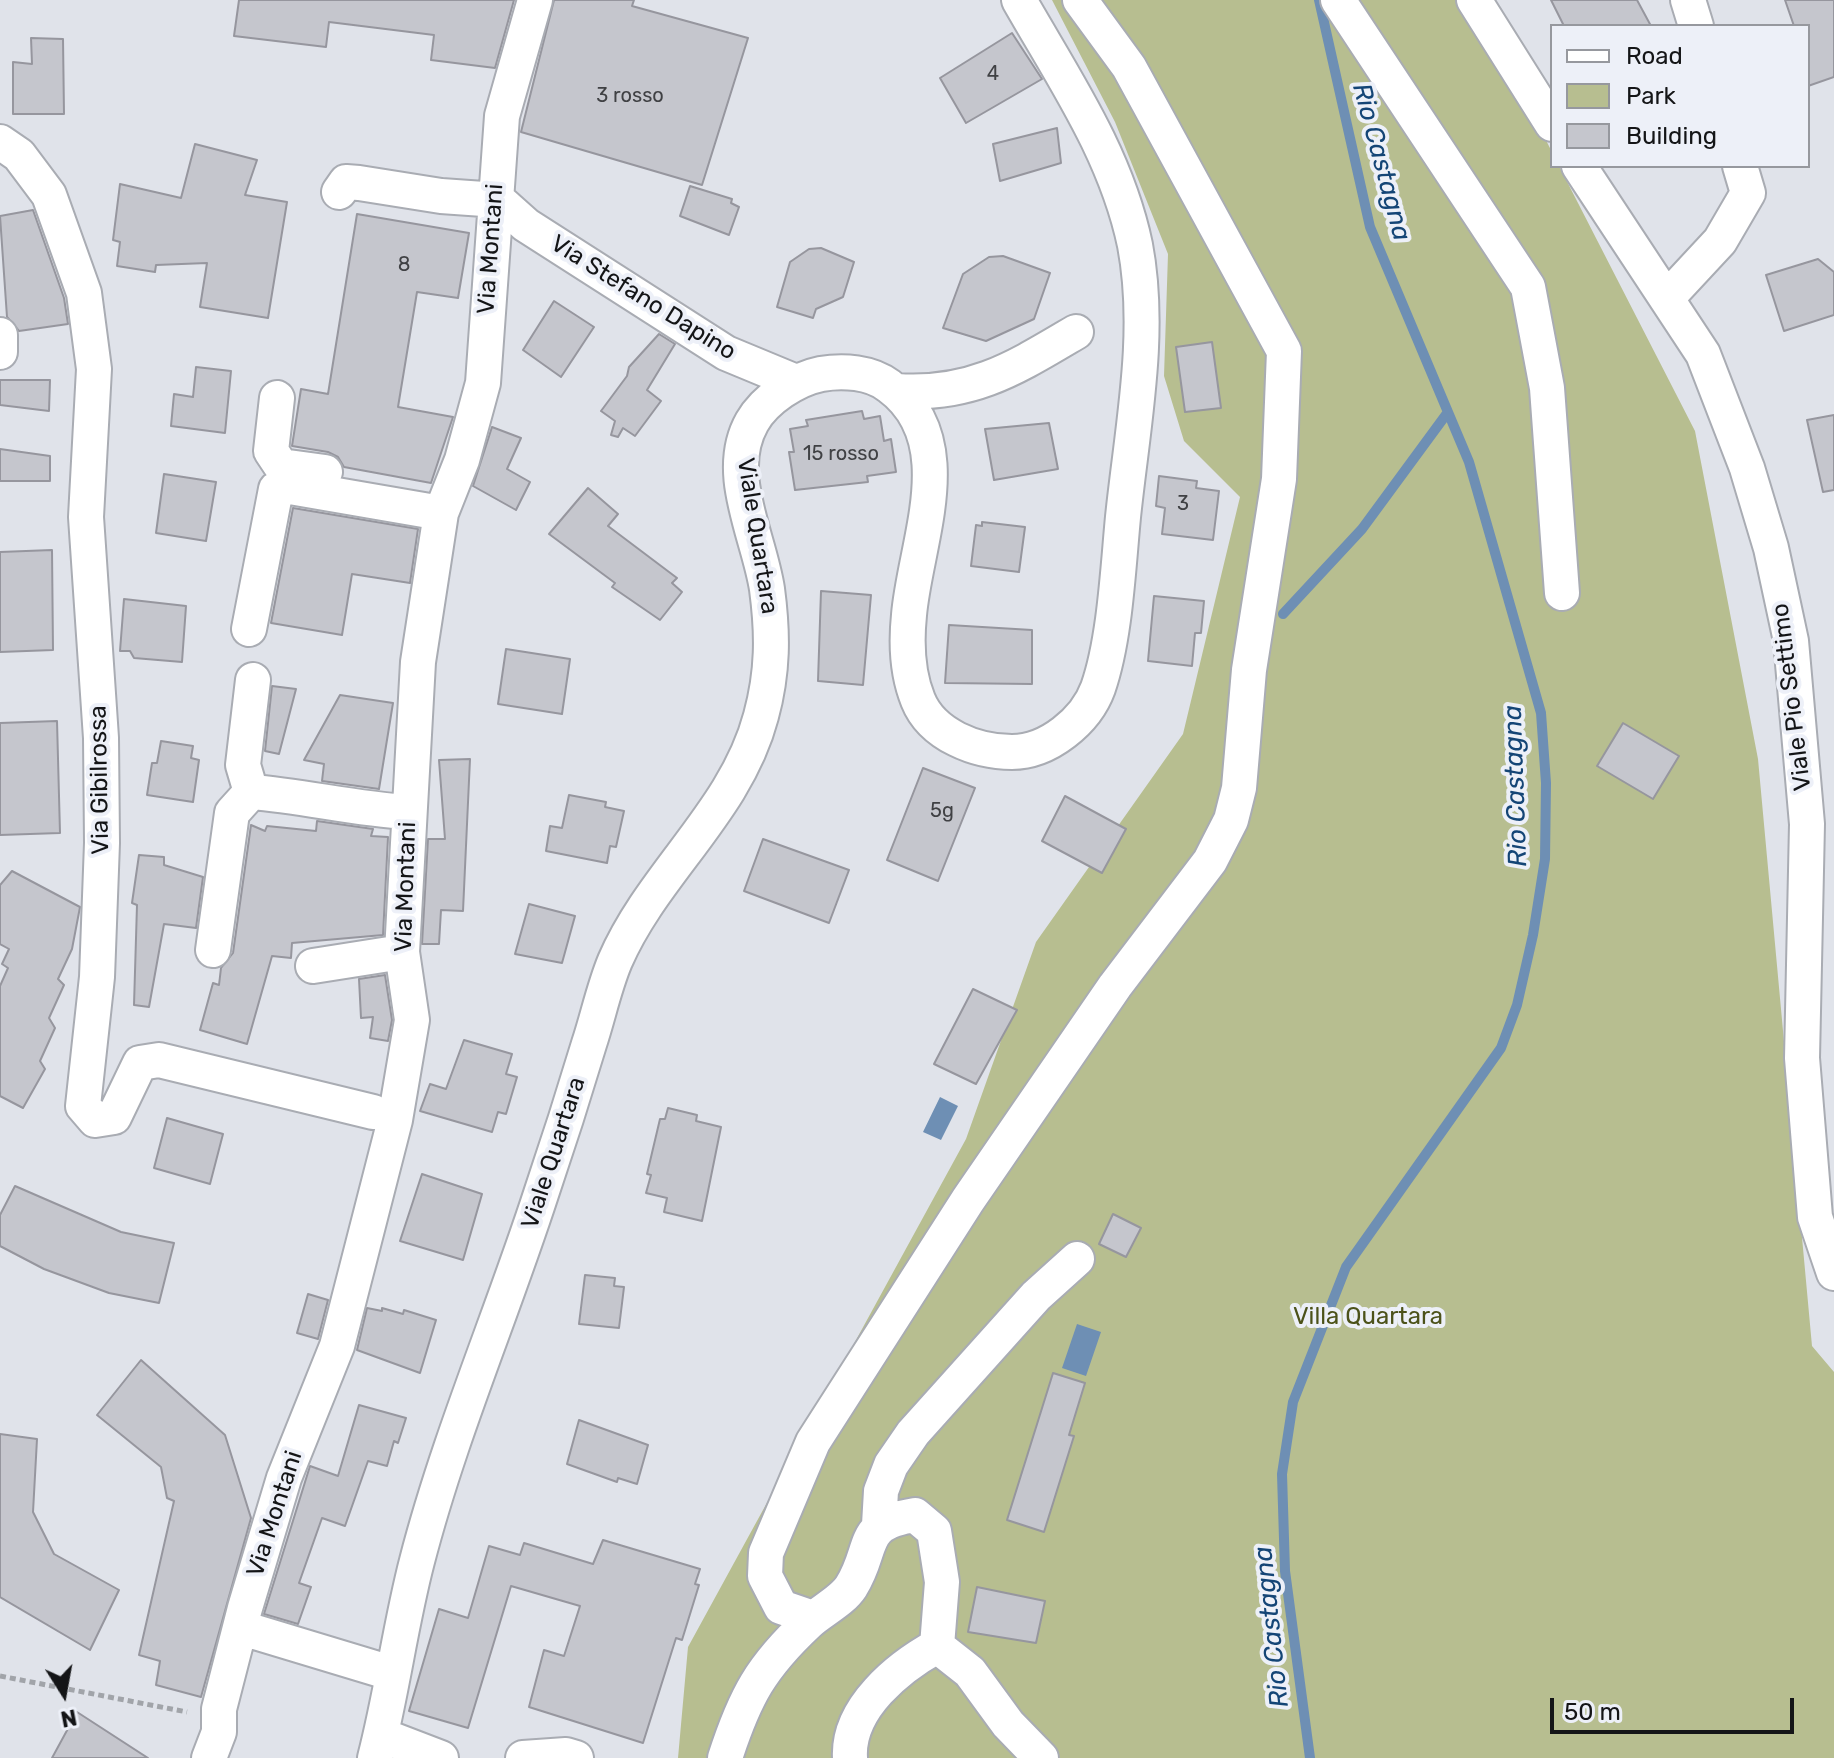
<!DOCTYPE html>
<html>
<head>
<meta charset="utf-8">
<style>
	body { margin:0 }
	#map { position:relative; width:1834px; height:1758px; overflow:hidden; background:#e0e3ea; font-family:Rubik,sans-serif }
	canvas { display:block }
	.legend { position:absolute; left:1550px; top:24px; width:260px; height:144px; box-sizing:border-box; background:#edf0f8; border:2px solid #96989e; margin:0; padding:10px 14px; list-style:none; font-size:24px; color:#141517 }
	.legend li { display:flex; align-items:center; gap:16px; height:40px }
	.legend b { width:40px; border:2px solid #96989e }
	.north { position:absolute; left:24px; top:1654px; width:80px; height:80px; -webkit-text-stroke:6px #edf0f8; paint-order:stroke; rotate:169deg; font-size:22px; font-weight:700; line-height:32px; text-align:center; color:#141517 }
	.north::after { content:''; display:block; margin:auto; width:28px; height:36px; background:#141517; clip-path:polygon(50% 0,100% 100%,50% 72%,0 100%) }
	.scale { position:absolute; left:1550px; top:1698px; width:244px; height:36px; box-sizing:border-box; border:4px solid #141517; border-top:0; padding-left:10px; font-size:24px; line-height:28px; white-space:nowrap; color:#141517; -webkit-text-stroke:6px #edf0f8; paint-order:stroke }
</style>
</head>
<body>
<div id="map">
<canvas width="1834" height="1758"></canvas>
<ul class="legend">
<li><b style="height:10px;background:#fff"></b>Road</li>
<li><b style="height:22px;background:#b7be90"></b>Park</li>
<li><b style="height:22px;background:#c5c6cd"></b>Building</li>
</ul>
<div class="north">N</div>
<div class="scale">50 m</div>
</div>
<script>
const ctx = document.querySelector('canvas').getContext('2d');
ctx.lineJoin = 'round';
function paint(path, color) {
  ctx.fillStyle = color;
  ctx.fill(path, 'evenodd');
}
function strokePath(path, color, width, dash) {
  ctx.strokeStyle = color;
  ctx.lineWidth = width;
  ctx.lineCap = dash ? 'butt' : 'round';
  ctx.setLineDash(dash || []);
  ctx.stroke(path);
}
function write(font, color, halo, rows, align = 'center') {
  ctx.font = font + ' Rubik,sans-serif';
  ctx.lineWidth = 8;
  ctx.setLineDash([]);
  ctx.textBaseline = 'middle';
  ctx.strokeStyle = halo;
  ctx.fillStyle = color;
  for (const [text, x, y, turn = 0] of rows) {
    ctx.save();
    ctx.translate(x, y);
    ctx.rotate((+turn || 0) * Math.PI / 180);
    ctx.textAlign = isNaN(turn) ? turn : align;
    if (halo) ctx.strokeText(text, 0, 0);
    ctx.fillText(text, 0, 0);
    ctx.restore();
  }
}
const green = new Path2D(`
	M1052,0H1474L1552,152V166H1559L1695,431L1758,759L1812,1346L1834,1372V1758H678L688,1647L966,1139L1036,942L1183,734L1240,497L1184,441L1164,376L1168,254L1115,122Z`);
const water = new Path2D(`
	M940,1097L958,1106L941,1140L923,1132Z
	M1077,1324L1101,1332L1086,1376L1062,1368Z`);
const stream = new Path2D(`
	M1283,614L1362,529L1448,412
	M1310,1758L1285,1571L1282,1474L1293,1402L1346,1267L1501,1048L1517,1005L1533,935L1545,859L1546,783L1541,713L1469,462L1370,227L1319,0`);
const building = new Path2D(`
	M239,0H514L495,68L431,60L434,35L329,22L326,47L234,36Z
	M554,0H634L632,6L748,38L702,185L521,132Z
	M1551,0H1637L1651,26H1564Z
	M1785,0H1834V77L1808,86V26H1794Z
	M1012,33L1042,79L966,123L940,78Z
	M31,38L63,39L64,114H13V62L32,64Z
	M1057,128L1061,163L1000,181L993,144Z
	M195,144L257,160L245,195L287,202L268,318L200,307L207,263L156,265L155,272L117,266L120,242L113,240L120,184L181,198Z
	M690,186L732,199L731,203L739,207L729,235L680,216Z
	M33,210L64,298L68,324L19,331L7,317L0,216Z
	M357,214L469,233L458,298L417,292L398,407L453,417L431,483L344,467L338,457L328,452L292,446L301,389L328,394Z
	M821,248L854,262L843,297L816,309L813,318L777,307L790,262L809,249Z
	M1003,256L1050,273L1034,319L986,341L943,328L963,274L989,257Z
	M1818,259L1834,272V315L1784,331L1766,275Z
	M554,301L594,327L561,377L523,350Z
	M659,334L675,344L647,390L661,401L635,436L623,428L618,437L611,435L615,421L601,411L627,376L629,367Z
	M1212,342L1221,408L1185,412L1176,347Z
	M196,367L231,371L225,433L171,426L174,394L193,397Z
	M0,380H50L49,411L0,405Z
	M862,411L864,419L880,416L884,441L891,439L896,472L867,476L868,482L795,490L789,452H794L790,429L808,426L806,420Z
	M1834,415V490L1823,492L1807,420Z
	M1049,423L1058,469L994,480L985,429Z
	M492,427L521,438L507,469L530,482L516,510L473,486Z
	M0,449L50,456V481H0Z
	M164,474L216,482L206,541L156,533Z
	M1159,476L1197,481L1196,488L1219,491L1213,540L1162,534L1165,508L1156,506Z
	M588,488L618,514L608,526L677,578L672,583L682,592L660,620L612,587L615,583L549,534Z
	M293,508L418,529L410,583L352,574L342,635L271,623Z
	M982,522L1025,527L1019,572L971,566L976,525L982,526Z
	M52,550L53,650L0,652V552Z
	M821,591L871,595L863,685L818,681Z
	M1154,596L1204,601L1201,633H1195L1192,666L1148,661Z
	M124,599L186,606L182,662L134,658L130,651H120Z
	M949,625L1032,630V684L945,683Z
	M506,649L570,659L562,714L498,704Z
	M272,686L296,689L279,754L265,751Z
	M340,695L393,703L379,789L322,781L324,764L304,760Z
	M57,721L60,833L0,835V723Z
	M1623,723L1679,756L1653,799L1597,766Z
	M161,741L193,746L191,758L199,760L193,802L147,795L152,763H157Z
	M470,759L463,911L441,910L439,944H422L428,839H445L439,760Z
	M923,768L975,788L938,881L887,860Z
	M569,795L606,802L605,807L624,811L616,847L610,846L607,863L546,851L550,826L562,828Z
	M1065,796L1126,829L1102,873L1042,841Z
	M317,821L373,829L371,836L388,837L383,935L292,943L291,958L272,956L247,1044L200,1030L213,983L219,985L221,968L233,953L251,825L265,831L267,826L316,831Z
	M763,839L849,870L829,923L744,891Z
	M139,855L164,857V865L203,877L196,928L164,924L149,1007L134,1005L137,905L132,903Z
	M12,871L80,907L72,949L58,979L64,985L49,1018L55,1028L40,1061L45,1069L23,1108L0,1096V986L8,968L2,964L9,949L0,944V885Z
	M529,904L575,916L562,963L515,954Z
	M385,975L392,1020L388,1041L370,1038L373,1017L361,1018L359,979Z
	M973,989L1017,1010L976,1084L934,1064Z
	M464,1040L512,1054L506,1074L517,1077L506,1114L498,1112L492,1132L420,1111L430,1084L446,1089Z
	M668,1108L697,1115L696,1121L721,1127L702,1221L664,1212L667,1198L646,1193L651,1175L647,1174L660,1119H665Z
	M167,1118L223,1134L210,1184L154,1168Z
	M422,1174L482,1194L463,1260L400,1241Z
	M15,1186L121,1232L174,1243L159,1303L109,1293L44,1269L0,1246V1215Z
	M1113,1214L1141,1228L1126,1257L1099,1244Z
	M585,1275L615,1278L614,1286L624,1287L619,1328L579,1324Z
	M308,1294L328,1300L318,1339L297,1333Z
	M367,1308L382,1311V1308L403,1314L404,1310L436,1320L420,1373L357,1350Z
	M141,1360L225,1435L251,1518L201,1697L156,1685L160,1661L139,1655L174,1501L167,1498L161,1467L97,1415Z
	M1053,1373L1085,1383L1069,1435L1074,1436L1044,1532L1007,1520Z
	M359,1405L406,1418L398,1443L394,1441L387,1466L368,1461L345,1526L322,1518L299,1583L311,1587L298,1624L264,1614L310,1466L338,1476Z
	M579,1420L648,1445L637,1484L618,1478L617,1482L567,1464Z
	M0,1434L37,1439L33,1512L54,1554L119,1590L90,1650L0,1597Z
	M603,1540L700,1569L695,1584L699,1585L682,1640L676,1638L643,1743L529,1707L544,1650L564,1656L580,1606L511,1586L468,1728L409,1711L439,1609L468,1618L489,1546L520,1555L524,1543L593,1564Z
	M977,1587L1045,1601L1036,1643L968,1632Z
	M77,1712L148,1758H52Z`);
const path = new Path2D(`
	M0,1676L187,1712`);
const minor = new Path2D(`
	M1338,0L1528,287L1547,388L1562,593
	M1474,0L1552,124
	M1688,0L1696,26
	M0,142L19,155L49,195L84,293L94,369L86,517L101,738L102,843L97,977L83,1106L95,1120L114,1117L140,1063L159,1060L373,1112
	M1579,166L1703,354L1747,468L1771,548L1791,641L1807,824L1802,1058L1815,1217L1834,1273
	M339,192L346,182L359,183L441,196L498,200
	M498,200L526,225L726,353L796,382
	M1667,298L1720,241L1748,193L1740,166
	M0,335V352
	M897,391C972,396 1015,368 1076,332
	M277,398L271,451L281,466L325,472
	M249,629L276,489L290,487L441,513
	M251,792L243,765L253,680
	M213,950L232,813L251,792C304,796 354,809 408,812
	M313,966L402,952
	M879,1525L881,1491L891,1465L913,1433L1036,1296L1077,1259
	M813,1618L781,1607L765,1576L766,1553L813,1442L968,1200L1115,986L1210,861L1231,820L1239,788L1249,670L1279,479L1284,351L1129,67L1080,0
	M242,1628L391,1673
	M937,1646L970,1672L1008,1724L1041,1758
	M381,1735L441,1758
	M209,1758L219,1732V1709L245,1608L284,1478L337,1346L395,1120L412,1020L402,952L418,662L441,513L462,460L483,383L502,116L535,0
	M375,1758C392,1693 400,1626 417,1561C449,1437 501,1317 541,1194C558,1144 574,1094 589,1044C598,1017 604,987 615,961C653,873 736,811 761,716C773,672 773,634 767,589C759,536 723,473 752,422C765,399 796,379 821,374C843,370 871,372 889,386C963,440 915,543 909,615C906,644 907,673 918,700C932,735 976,752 1012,752C1048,752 1086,721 1098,688C1115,639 1118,569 1123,517C1132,429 1152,334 1135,245C1116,154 1064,79 1019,0
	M523,1758L566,1755L576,1758
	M725,1758C745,1696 761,1667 808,1623C821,1611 842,1601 851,1587C876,1547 857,1524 915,1515L934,1531L942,1582L937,1646
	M850,1758C847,1708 899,1667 937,1646`);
const numberNames = [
	["4",993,74],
	["3 rosso",630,96],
	["8",404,265],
	["15 rosso",841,454],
	["3",1183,504],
	["5g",942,811]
];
const streetNames = [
	["Via Montani",491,249,-86],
	["Via Stefano Dapino",643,298,32],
	["Viale Quartara",757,536,81],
	["Viale Pio Settimo",1792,697,-97],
	["Via Gibilrossa",100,780,-91],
	["Via Montani",406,887,-88],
	["Viale Quartara",554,1153,-72],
	["Via Montani",275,1514,-72]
];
const parkNames = [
	["Villa Quartara",1368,1317]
];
const waterNames = [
	["Rio Castagna",1381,162,75],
	["Rio Castagna",1516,786,-92],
	["Rio Castagna",1272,1627,-96]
];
paint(green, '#b7be90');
paint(water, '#6e8fb4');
strokePath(stream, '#6e8fb4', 10);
paint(building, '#c5c6cd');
strokePath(building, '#96969e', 2);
strokePath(minor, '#a9acb3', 38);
strokePath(path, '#a1a4a9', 5, [6, 4]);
strokePath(minor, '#fff', 34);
write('20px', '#404144', null, numberNames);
write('24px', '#141517', '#edf0f8', streetNames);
write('24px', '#4c521a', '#edf0f8', parkNames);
write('italic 26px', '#144576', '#edf0f8', waterNames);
</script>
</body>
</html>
